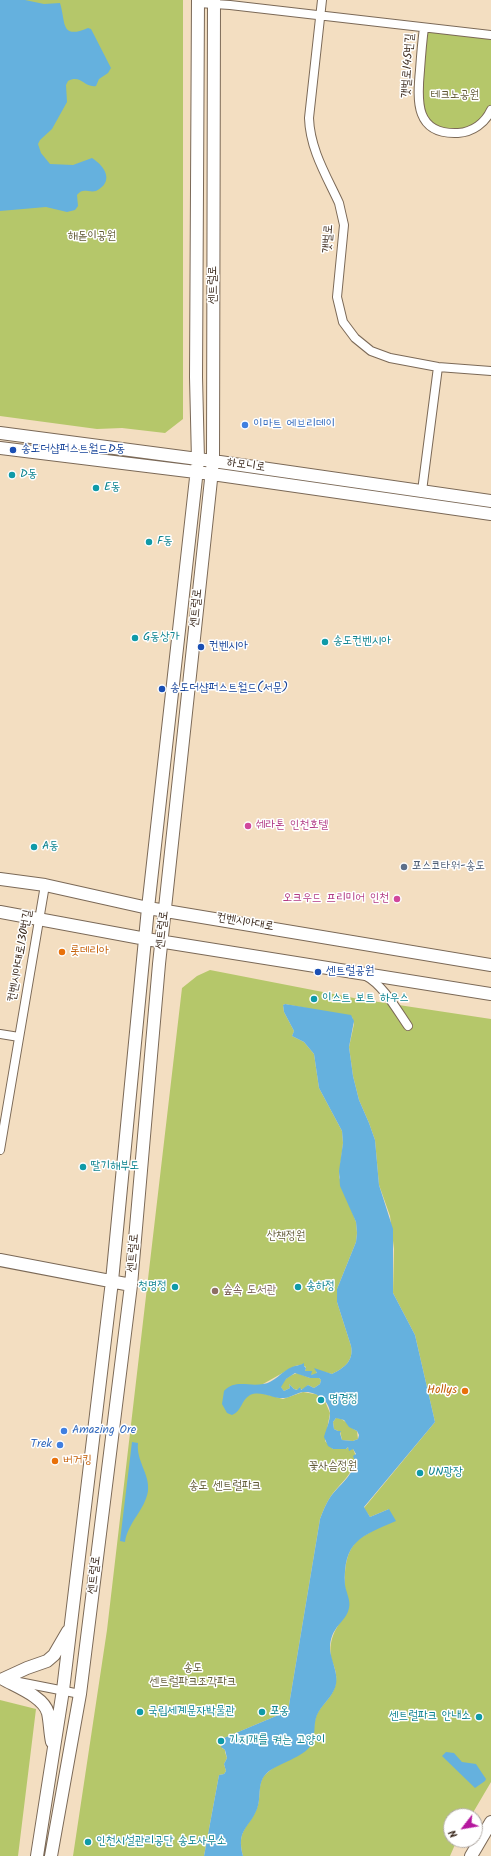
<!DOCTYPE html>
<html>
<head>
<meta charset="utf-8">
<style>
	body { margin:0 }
	#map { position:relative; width:491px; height:1856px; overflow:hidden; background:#f3dec1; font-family:Kalam,sans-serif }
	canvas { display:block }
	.north { position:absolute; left:443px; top:1808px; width:40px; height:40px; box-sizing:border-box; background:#fff; border:1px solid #b1aaa5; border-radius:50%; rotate:239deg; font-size:11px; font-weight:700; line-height:16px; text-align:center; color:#3b2a1e }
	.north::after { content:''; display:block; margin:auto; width:14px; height:18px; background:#b5179e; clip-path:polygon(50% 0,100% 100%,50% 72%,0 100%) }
</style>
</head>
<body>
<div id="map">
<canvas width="491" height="1856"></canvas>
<div class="north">N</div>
</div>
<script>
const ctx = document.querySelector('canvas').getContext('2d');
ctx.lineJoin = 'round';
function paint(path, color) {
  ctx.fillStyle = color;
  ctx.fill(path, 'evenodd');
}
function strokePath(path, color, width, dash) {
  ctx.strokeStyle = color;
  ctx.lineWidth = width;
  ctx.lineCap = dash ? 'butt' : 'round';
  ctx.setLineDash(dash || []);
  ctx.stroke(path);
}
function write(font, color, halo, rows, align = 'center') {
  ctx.font = font + ' Kalam,"Poor Story",sans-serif';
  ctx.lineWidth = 3;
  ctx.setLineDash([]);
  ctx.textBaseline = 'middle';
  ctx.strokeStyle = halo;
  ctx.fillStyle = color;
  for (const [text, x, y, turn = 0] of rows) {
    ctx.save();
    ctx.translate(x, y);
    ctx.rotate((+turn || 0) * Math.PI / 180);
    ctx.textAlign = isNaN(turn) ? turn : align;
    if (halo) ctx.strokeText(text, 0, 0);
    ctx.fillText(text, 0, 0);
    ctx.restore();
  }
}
const green = new Path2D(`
	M0,0H183V419L165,433L122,428L97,429L0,416Z
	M424,28L491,36V110L480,125L451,133L424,119L418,95Z
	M210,970L359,999L491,1019V1782L471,1816H451V1840H457L450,1856H243C236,1829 249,1828 257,1808C262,1796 256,1782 267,1773C279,1761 298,1758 309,1747C316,1737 312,1724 317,1714C323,1703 334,1696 336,1682C337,1675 335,1668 332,1661C327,1642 335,1628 347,1613C346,1591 339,1559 357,1541C361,1536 367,1535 372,1531C379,1526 384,1515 389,1509L370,1517L364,1508L435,1422L415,1335L393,1293L394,1249L390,1216L379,1185L375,1140L369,1123L359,1100L353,1076L349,1047L354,1024L352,1017L285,1004L283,1005L284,1012L294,1031L292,1036L304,1042L314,1054L319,1088L342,1131L343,1143L339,1177L356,1222L357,1233L356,1242L337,1289V1302L351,1346C354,1361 344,1368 332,1374L316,1370L317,1374L311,1375V1371H305L306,1367L304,1366V1364L295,1366L263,1384L265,1394L283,1399L303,1392L320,1395L324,1399L330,1413L325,1441L333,1449H346L348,1447L349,1449H353C363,1466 340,1483 331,1496C326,1503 323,1511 320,1519L288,1711L224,1738L222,1748L225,1750V1752L227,1758L224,1764L226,1771L224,1774L219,1775L204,1856H73L107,1630L182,988L197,976Z
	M297,1373L310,1378H319L321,1380L320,1384L314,1388L308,1385L305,1388L300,1390V1387L298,1390L294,1389L289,1384L290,1388L284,1391L280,1386C283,1380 290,1375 297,1373Z
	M336,1418C344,1417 349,1427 357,1431L358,1439L353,1441L342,1440L340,1431H338L334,1429L333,1422Z
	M0,1700L36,1709L18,1856H0Z`);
const water = new Path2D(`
	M0,0H25L44,4L60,3C66,22 60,40 88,28L91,29L111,68L108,73L99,79L96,86C84,88 81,74 68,81L66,85L67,102L52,129L40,140L38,144L41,153L50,164L73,165L92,158C106,167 114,182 96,191C88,193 83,187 77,195L78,206L75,210L67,212L46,207L0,211Z
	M285,1004L351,1015L354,1021L349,1047L353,1076L359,1100L369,1123L375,1140L379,1185L393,1229V1293L415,1335L435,1422L364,1507L370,1517L389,1509L396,1521C361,1536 343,1541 345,1585C346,1592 351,1601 349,1608C346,1623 330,1626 330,1649C331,1662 341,1677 334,1690C330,1699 321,1706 317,1715C313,1724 316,1737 311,1745C304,1757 279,1763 268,1772C256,1782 262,1797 257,1809C249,1829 236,1829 243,1856H204L219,1775L224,1774L226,1771L224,1764L227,1758L225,1750L221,1747L224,1738L288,1711L320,1519C323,1511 326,1503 331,1496C339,1485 360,1470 353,1456L356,1454L353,1449L349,1451L348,1447L346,1449H333L328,1446L324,1437C326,1429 330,1422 330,1413C330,1401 316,1391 304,1392C297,1392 291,1398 284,1398C273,1399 261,1390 250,1395C241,1400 242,1411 232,1415L227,1413L222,1404L224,1391C235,1379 249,1387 263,1384C274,1383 282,1371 292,1367C296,1365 299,1366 304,1363V1366L306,1368L305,1371H312L311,1375L317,1373L314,1368L332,1374C344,1368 354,1361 351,1346L337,1302V1289L356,1242L357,1233L356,1222L340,1186L339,1171L343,1143L342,1131L319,1088L314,1054L304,1042L292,1036L294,1031L284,1012L283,1005ZM295,1373L310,1378H319L321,1380L320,1384L314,1388L308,1385L301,1390L300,1387L297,1390L294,1389L289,1384L290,1388L284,1391L281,1387L286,1379ZM336,1418L344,1420L349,1427L357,1431L359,1435L358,1439L353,1441L342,1440L340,1433L341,1431H338L334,1429L333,1422Z
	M132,1442L138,1443C136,1461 150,1474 148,1491C145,1510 128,1522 125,1542L120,1541Z
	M446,1752L454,1753L462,1762L476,1764L486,1779L485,1781L475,1788L442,1756Z`);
const street = new Path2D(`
	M322,0L309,118C310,149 326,175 339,203L344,225L337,297L343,322L355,338L371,351L390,358L438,367L491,371
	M198,3L230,5L491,35
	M424,28C422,42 421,56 420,70C417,101 415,135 458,133C473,132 485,123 491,110
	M422,491L438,367
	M366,976C383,985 397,1010 408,1026
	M0,1034L19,1037
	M0,1150L45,885
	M14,1681L80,1694`);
const secondary = new Path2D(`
	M0,433L213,461L491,501
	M0,448L212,474L491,514
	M0,879L45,885L148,908L491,965
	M0,912L146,939L491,994
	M0,1260L131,1285
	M3,1679C17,1687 44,1697 48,1713C50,1722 50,1733 52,1742
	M3,1679L27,1668L47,1661L54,1655L68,1631
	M37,1856L63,1690L112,1281L148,908L198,460L196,377L198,0
	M51,1856L80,1694L131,1285L159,964L213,461L214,0
	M471,1856L491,1822`);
const markers = [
	[245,425,4,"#3f7fe0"],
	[13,450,4,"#1a4fb4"],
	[12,475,4,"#0f9aa8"],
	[96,488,4,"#0f9aa8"],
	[149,542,4,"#0f9aa8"],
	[135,638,4,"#0f9aa8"],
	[325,642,4,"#0f9aa8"],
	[201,647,4,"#1a4fb4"],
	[162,689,4,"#1a4fb4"],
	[248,826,4,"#d1479c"],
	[34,847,4,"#0f9aa8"],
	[404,867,4,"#5c6f8a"],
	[397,899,4,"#d1479c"],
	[62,952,4,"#e8710a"],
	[318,972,4,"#1a4fb4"],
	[314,999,4,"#0f9aa8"],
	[83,1167,4,"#0f9aa8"],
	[175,1287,4,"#0f9aa8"],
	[298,1287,4,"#0f9aa8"],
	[215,1291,4,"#8d6e63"],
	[465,1391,4,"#e8710a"],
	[321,1400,4,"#0f9aa8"],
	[64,1431,4,"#3f7fe0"],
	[60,1445,4,"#3f7fe0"],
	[55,1461,4,"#e8710a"],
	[420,1473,4,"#0f9aa8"],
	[140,1712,4,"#0f9aa8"],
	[262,1712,4,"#0f9aa8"],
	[479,1717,4,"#0f9aa8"],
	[221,1741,4,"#0f9aa8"],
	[88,1842,4,"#0f9aa8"]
];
const streetNames = [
	["갯벌로145번길",409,66,-86],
	["갯벌로",329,239,-86],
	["센트럴로",214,285,-90],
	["하모니로",246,466,8],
	["센트럴로",197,608,-84],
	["컨벤시아대로",245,923,10],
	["센트럴로",163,930,-83],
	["컨벤시아대로130번길",21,956,-80],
	["센트럴로",134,1253,-85],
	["센트럴로",95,1575,-83]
];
const parkNames = [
	["테크노공원",455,96],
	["해돋이공원",92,237],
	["산책정원",286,1237],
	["꽃사슴정원",333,1467],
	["송도 센트럴파크",225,1487],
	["송도",193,1669],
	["센트럴파크조각파크",193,1683]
];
const shopNames = [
	["이마트 에브리데이",253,425],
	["Amazing Ore",72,1431],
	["Trek",52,1445,"right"]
];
const transitNames = [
	["송도더샵퍼스트월드D동",21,450],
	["컨벤시아",209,647],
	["송도더샵퍼스트월드(서문)",170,689],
	["센트럴공원",326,972]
];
const cultureNames = [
	["D동",20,475],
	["E동",104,488],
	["F동",157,542],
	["G동상가",143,638],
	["송도컨벤시아",333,642],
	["A동",42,847],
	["이스트 보트 하우스",322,999],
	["딸기해부도",91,1167],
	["청명정",167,1287,"right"],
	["송하정",306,1287],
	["명경정",329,1400],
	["UN광장",428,1473],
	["국립세계문자박물관",148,1712],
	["포옹",270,1712],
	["센트럴파크 안내소",471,1717,"right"],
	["기지개를 켜는 고양이",229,1741],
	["인천시설관리공단 송도사무소",96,1842]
];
const hotelNames = [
	["쉐라톤 인천호텔",256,826],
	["오크우드 프리미어 인천",389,899,"right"]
];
const serviceNames = [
	["포스코타워-송도",412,867]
];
const foodNames = [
	["롯데리아",70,952],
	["Hollys",457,1391,"right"],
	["버거킹",63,1461]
];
const educationNames = [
	["숲속 도서관",223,1291]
];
paint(green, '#b5c76a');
paint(water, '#65b1de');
strokePath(street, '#7b6957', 10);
strokePath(secondary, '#7b6957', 14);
strokePath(street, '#fff', 8);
strokePath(secondary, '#fff', 12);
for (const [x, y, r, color] of markers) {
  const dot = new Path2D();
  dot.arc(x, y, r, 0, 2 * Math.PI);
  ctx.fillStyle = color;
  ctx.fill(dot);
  strokePath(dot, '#fff', 1.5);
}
write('12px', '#3b2a1e', '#fff', streetNames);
write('12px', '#605935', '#fff', parkNames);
write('12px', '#366cbe', '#fff', shopNames, 'left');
write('12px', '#164399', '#fff', transitNames, 'left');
write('12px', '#0d838f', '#fff', cultureNames, 'left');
write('12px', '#b23c85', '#fff', hotelNames, 'left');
write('12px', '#4e5e75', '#fff', serviceNames, 'left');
write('12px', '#c56008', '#fff', foodNames, 'left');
write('12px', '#785e54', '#fff', educationNames, 'left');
</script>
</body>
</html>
